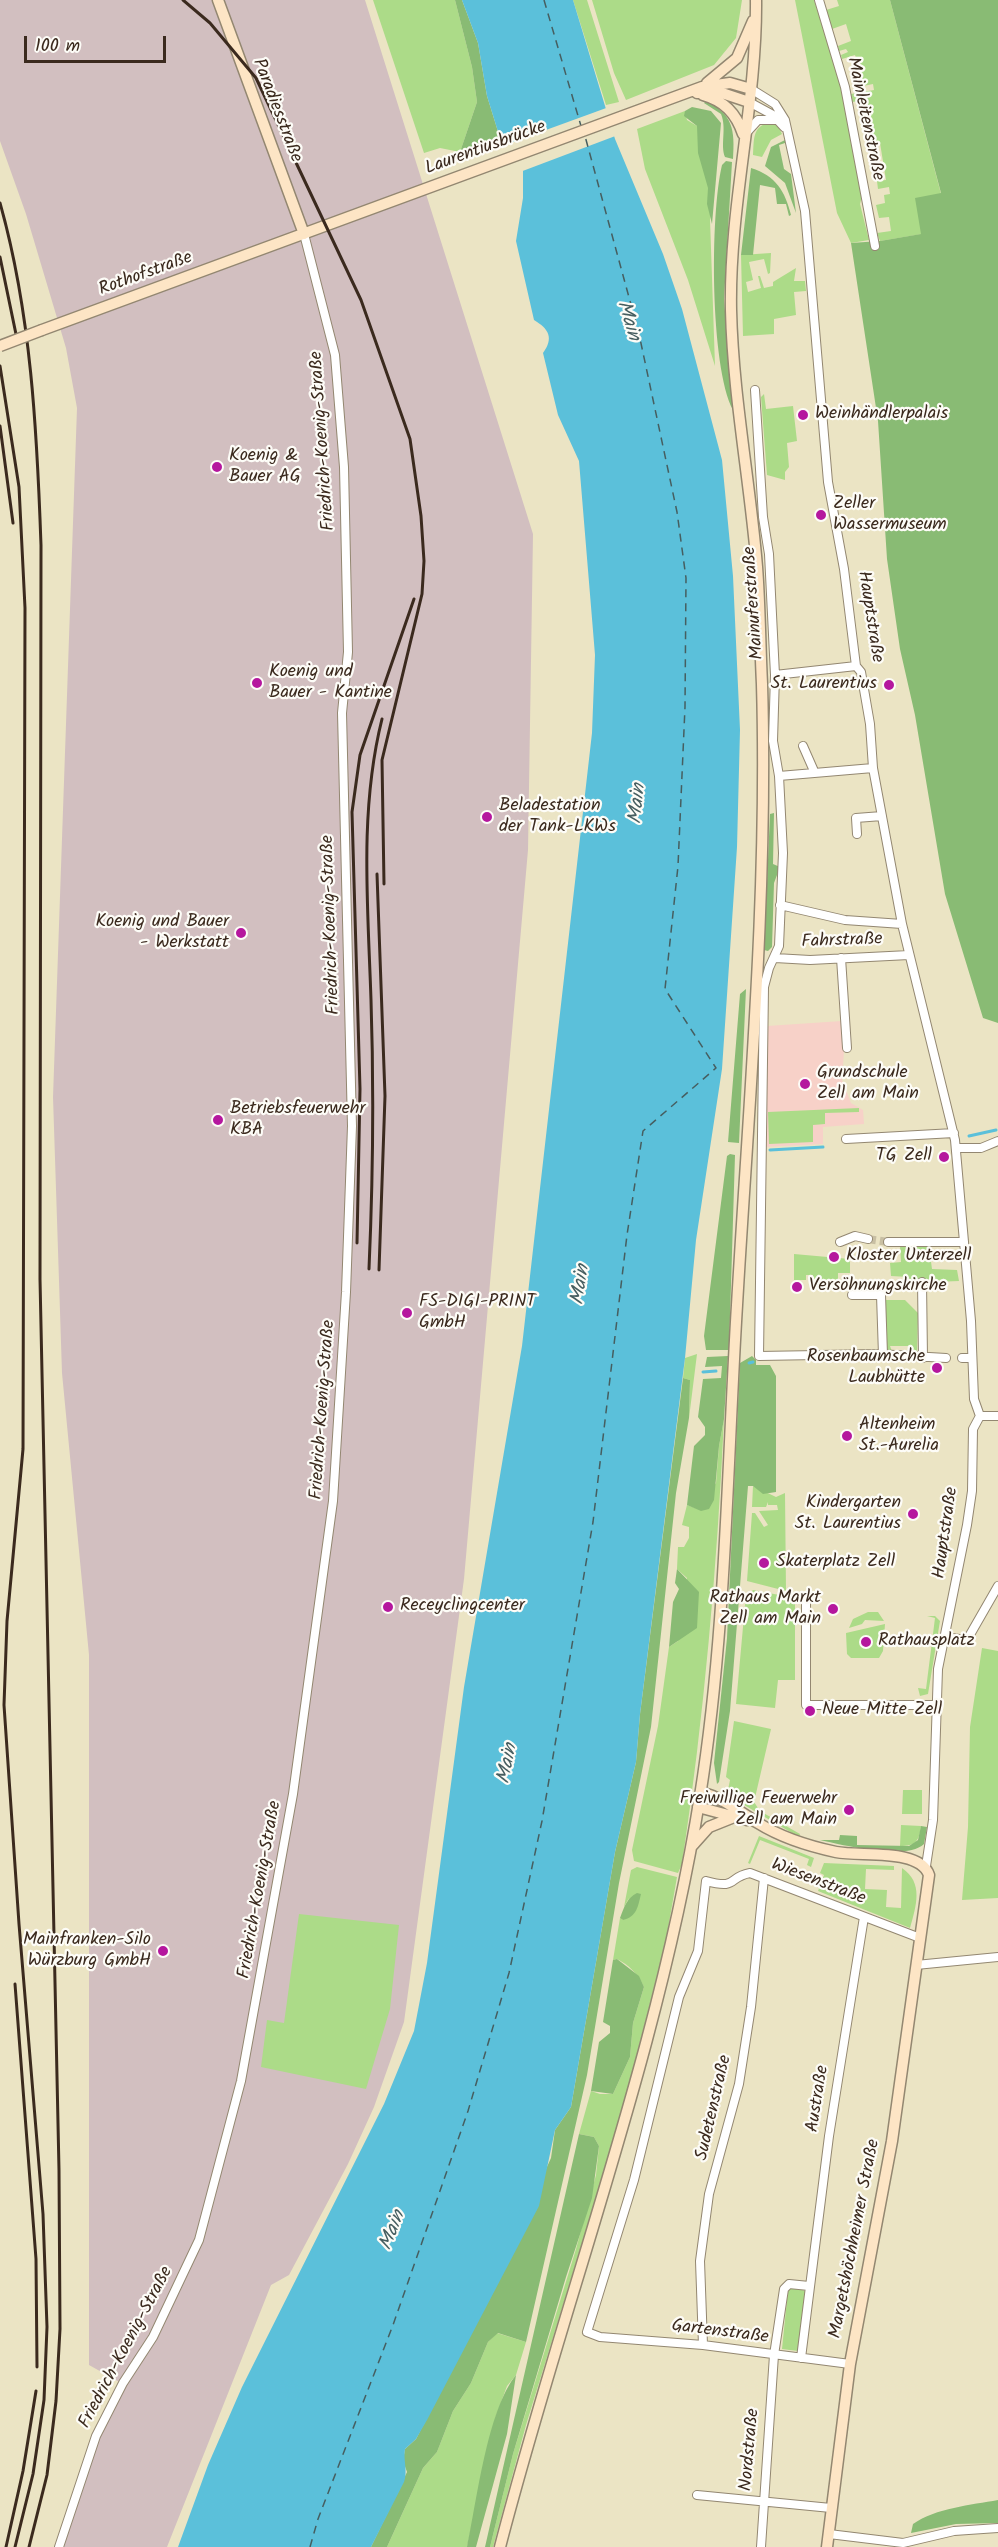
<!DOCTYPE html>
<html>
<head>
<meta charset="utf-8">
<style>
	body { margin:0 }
	#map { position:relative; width:998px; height:2547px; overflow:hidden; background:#ebe4c4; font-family:Kalam,sans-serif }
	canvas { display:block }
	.scale { position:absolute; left:24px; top:36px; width:142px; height:27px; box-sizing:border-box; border:3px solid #3b2a1e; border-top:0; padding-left:8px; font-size:18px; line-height:21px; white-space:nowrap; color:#3b2a1e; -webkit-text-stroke:4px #fdfcf7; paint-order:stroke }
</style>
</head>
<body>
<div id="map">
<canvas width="998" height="2547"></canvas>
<div class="scale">100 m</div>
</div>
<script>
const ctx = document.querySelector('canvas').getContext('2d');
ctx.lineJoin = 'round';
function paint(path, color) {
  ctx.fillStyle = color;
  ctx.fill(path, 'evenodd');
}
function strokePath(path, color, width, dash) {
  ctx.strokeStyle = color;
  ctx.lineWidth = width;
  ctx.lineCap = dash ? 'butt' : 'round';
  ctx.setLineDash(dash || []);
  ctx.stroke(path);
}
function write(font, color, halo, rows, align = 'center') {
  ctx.font = font + ' Kalam,sans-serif';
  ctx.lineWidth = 4.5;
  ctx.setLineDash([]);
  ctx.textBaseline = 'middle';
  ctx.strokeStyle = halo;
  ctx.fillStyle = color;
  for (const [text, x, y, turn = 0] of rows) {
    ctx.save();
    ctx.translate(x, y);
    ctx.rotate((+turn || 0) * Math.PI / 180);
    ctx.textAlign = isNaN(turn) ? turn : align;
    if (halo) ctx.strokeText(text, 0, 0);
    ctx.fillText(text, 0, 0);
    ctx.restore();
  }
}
const built = new Path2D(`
	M842,1021L844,1051L842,1080L851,1103L863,1110L864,1124L823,1127V1144L765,1147L767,1026Z`);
const industrial = new Path2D(`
	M0,0H365L533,534L528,850L464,1579L404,2022L374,2107L348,2164L289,2275L271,2285L167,2547H59L96,2436L123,2384L89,2365V1655L62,1373L53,1097L77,408L66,348L26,214L0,141Z`);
const green = new Path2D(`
	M373,0H455L472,67L477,102L460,152L440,148L424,153Z
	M573,0H587L619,102L606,105Z
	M592,0H742L736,38L714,65L626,100L614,73Z
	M795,0H814L841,85L862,196L860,204L869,240L851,243L837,213Z
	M837,0H890L941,194L922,234L880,241L877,233L891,231L889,217L879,218L876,205L885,203L884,195L890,194L889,187L878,189L877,181L886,180L880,143L869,144L868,137L872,136L870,123L866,121L864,114L869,113L866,100L852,102L851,94L874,90L873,84L863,86L862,78L857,77L855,69L859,68L855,55L842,59L841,55L848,52L846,49L839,51L838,46L851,41L846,24L832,29L826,10L839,6Z
	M685,111L687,120L697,126L714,164L710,219L715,366L688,280L645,169L637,129Z
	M770,123L778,126L782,134L771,140L762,157L753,155C754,141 752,125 770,123Z
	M771,253L770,273L768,274L764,259L749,262L753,280L746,282L748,292L761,288L758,276H760L764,288L773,286V282L796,268L794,281H805L806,291L794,292L796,315L774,319V334L743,336L741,255Z
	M764,394L766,409L793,406L797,441L787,443L789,467L785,472V480L767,475L761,397Z
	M859,1108V1112L825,1113V1124L813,1125V1142L769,1144L768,1112Z
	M900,1246L929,1247L932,1269L957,1270L959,1281L909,1283V1277L891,1276L890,1263L901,1262Z
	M794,1254L850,1259V1273H838V1280H813V1275H806V1280H794Z
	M885,1300H905L918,1313L917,1354L914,1355L911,1346H890L893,1354H885Z
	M697,1354L689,1418L690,1380L683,1378L685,1358Z
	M724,1419C717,1569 704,1716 682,1864L678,1873L634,1861L632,1850L658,1726L669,1647L678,1641L687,1578L677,1569L678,1547H684L689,1538V1527L682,1525L687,1505L698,1509L716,1483L719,1446Z
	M753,1486L776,1497L785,1493L786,1591L747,1581L752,1513H755L764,1527L768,1525L759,1511L778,1510L777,1505H768V1502L766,1507H752Z
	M753,1590L795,1598V1680H778L775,1708L736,1704L745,1605L747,1596Z
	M868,1612H878L884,1621L865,1620L862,1624L849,1628L853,1619Z
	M927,1616H935L940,1621L928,1694L920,1696L918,1688L926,1689L935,1618Z
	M885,1624L883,1651L879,1658H851L847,1654L846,1633Z
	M982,1648L998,1651V1898L962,1900L968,1827L970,1727Z
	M734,1721L771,1729L754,1802L760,1811L800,1834L799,1837L727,1795L730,1780L726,1777Z
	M903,1790H922V1814H902Z
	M901,1825L921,1826C919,1841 916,1846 900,1846Z
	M759,1836L814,1858L811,1867L807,1865L809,1859L760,1840L750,1864L748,1863Z
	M824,1863L894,1866V1870L866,1869L865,1889L887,1890L886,1907L901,1908L902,1868C924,1883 916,1906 910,1928L818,1891L824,1875L820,1873Z
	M637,1867L677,1877L665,1946L619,2123L526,2425L493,2547H490L513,2454L576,2249L596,2175L599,2146L594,2137L579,2134L591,2091L600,2094H613L630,2057L633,2023L644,1987C638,1974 629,1965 617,1959L613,1960L620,1918L623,1920L629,1898L624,1907L631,1870Z
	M299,1914L399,1925L390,2009L366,2089L261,2067L267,2020L284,2023Z
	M791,2288L807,2291L798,2351L782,2349L788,2290Z
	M497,2333L526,2342L516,2375L507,2386L496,2416L467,2547H387L423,2468L437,2452L453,2411L471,2383L488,2342Z`);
const forest = new Path2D(`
	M455,0H462L478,43L487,96L500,138L460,152L477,102L472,67Z
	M890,0H998V1023L983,1018L945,894L915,715L900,649L887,559L878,421L851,243L880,241L921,234L915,198L941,193Z
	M706,101C733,114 735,130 733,159L725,157C720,145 727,128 721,114L704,103Z
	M692,107L711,111L721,123L712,224L707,204L708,188L698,153L697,126L684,116L685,111Z
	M785,140V143L779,145L784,169L791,174L796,213L785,183L765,166L771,147Z
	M726,161L732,162L724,299L733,410C710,366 710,215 722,165Z
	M751,168C776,176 785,191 791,215L789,216L786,204H777L775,188L760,185L753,255H741Z
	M774,813L773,864L780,867L774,883L772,947L768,951L764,950L770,814Z
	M746,989L739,1143L728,1142L740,994Z
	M730,1154L735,1155L729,1350H706L704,1336L727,1156Z
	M728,1356L724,1419L719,1446L714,1500L709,1509L701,1511L687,1505L694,1446L705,1435V1427L698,1417L703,1379L721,1378L722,1366L705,1367L707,1357Z
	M752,1356L756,1360V1365H770L776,1376V1492L763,1494L753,1486H748L730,1711L719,1782L717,1784L714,1763L727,1638L740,1363Z
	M683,1378L690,1380L689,1418L676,1493L651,1727L619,1883L587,2075L526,2342L498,2333L488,2342L471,2383L453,2411L437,2452L423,2468L387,2547H371L407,2472L403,2461L405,2449L416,2439L476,2323L551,2158L555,2130L571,2107L615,1852L636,1762L640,1714Z
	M677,1569L699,1592L697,1628L669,1647L673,1602L679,1589L675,1583Z
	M921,1826L927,1827L924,1844C906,1861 843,1845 820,1840H839L840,1835L857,1836V1845L909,1846L918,1840Z
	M637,1893L641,1894C638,1906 637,1917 623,1920L620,1918C624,1907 627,1898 637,1893Z
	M617,1959L639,1976L644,1987L633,2023L630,2057L613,2094L591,2091L599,2042L610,2033V2026L603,2022L613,1960Z
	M579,2134L594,2137L599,2146L592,2198L566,2277L513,2454L490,2547H485Z
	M516,2375L507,2434L476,2547H467C477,2501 487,2411 516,2375Z
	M998,2500V2523L956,2524L911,2533L913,2524C936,2508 971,2505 998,2500Z`);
const water = new Path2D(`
	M462,0H573L615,139L663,254L682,309L722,460L733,576L740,730L737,847L722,1069L696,1240L685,1358L640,1714L636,1762L615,1852L571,2107L555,2130L539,2206L427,2420L416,2439L405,2449C403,2461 408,2470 404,2482L371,2547H178L208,2465L242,2387L384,2104L414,2031L427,1963L464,1687L522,1346L592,733L595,655L579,461L558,415L543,353C554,338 549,329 534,320L516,241L523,198V171L500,138L487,96L478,43Z`);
const pier = new Path2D(`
	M609,107L618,135L520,172L502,146Z`);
const stream = new Path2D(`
	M969,1136L996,1130
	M770,1150L823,1147
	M749,1363L753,1362
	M703,1372L716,1371`);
const ferry = new Path2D(`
	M544,0L581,126
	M310,2547L318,2519L393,2325L468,2111L509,1973L542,1821L593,1522L627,1235L643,1131L716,1068L665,989L678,866L685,707L686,578L677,512L639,334L585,136`);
const streetTunnel = new Path2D(`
	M868,1239L888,1242`);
const street = new Path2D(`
	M819,0L845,87L875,246
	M751,89L775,104L785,120L805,211L828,482L844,569L856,666L861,672L870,724L873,768L902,924L955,1140L971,1321L974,1399L980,1416L973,1429L972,1491L967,1525L938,1669L933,1820L926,1866
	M749,102L773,115L784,127
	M747,132L758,120H778
	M755,390L763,517L769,554L775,675L773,741L779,776L783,853L779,946L769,968L764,987L759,1356L878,1354L946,1358
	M775,675L856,666
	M803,746L814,771
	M779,776L873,768
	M857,834L856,818L882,816
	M780,905L845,920L902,924
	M775,958L810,960L909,955
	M841,958L847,1048
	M846,1139L954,1133
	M956,1148H981L998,1141
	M840,1242L855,1236L868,1239
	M888,1242H963
	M922,1282L923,1358
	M852,1295H881L883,1355
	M962,1358H972
	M980,1416H998
	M806,1599V1705H936
	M944,1637L967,1640L998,1586
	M916,1965L998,1957
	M703,2345L700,2261L709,2194L739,2084L751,2007L764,1878
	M801,2358L829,2136L864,1917
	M850,2364L703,2345L600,2337L587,2332L634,2180L679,1997L698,1951L706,1881C739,1890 727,1877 750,1873L920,1938
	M697,2495L831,2508
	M829,2534L903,2543L954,2531L998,2528
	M59,2547L96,2436L123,2383L153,2337L199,2240L241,2081L293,1794L333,1501L346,1292L352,1126L342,713L348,652L344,467L335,355L304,234
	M761,2547L774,2355L784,2289L789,2284L809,2286`);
const secondary = new Path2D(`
	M218,0L304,234
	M707,83L737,58L753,21
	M697,93L719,92L749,102
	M703,95C724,101 736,113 743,134
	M42,330L702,87L730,83L751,89
	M701,1792C723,1798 738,1811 758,1823C782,1838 808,1846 836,1852C861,1857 920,1848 929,1875L892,2141L850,2364L827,2547
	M698,1807L747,1820
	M692,1846L709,1827L734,1817
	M500,2547C565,2296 659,2053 700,1796C726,1635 727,1468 737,1305C749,1099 768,891 762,684C760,645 760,606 757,567C750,481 733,396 731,310C729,205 757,104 756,0`);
const rail = new Path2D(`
	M183,0L210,23L256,78L361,300L410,439L421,516L424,561L422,594L382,760L384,884
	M0,203C31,313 37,431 41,545L40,1279L59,2170L60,2329L56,2401L47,2475L29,2547
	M0,257L17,339
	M0,366L19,487L25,608L23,1449L7,1621L4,1705L19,1924L43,2214L47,2327L44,2400L33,2474L15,2547
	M0,426L13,523
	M377,874L385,1096L379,1270
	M357,1243L360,1089L352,812L360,755L414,599
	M369,1269C373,1179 374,1090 371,1000C368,906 359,811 382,719
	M15,1984L36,2259L37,2367
	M6,2547L23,2471L36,2391`);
const secondaryBridge = new Path2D(`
	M0,346L42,330`);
const markers = [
	[803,415,6,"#b5179e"],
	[217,467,6,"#b5179e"],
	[821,515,6,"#b5179e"],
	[257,683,6,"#b5179e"],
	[889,685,6,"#b5179e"],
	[487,817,6,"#b5179e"],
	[241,933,6,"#b5179e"],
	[805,1084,6,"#b5179e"],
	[218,1120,6,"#b5179e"],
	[944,1157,6,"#b5179e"],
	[834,1257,6,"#b5179e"],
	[797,1287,6,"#b5179e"],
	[407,1313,6,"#b5179e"],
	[937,1368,6,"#b5179e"],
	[847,1436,6,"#b5179e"],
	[913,1514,6,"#b5179e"],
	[764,1563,6,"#b5179e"],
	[388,1607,6,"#b5179e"],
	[833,1609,6,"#b5179e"],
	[866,1642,6,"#b5179e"],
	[810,1711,6,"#b5179e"],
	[849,1810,6,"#b5179e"],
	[163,1951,6,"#b5179e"]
];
const streetNames = [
	["Paradiesstraße",276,111,69],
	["Mainleitenstraße",864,119,78],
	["Laurentiusbrücke",486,149,-20],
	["Rothofstraße",146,275,-20],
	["Friedrich-Koenig-Straße",324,441,-94],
	["Mainuferstraße",755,603,-94],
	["Hauptstraße",869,617,81],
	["Friedrich-Koenig-Straße",332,925,-92],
	["Fahrstraße",842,942,-2],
	["Friedrich-Koenig-Straße",324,1410,-86],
	["Hauptstraße",947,1533,-82],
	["Wiesenstraße",818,1883,21],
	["Friedrich-Koenig-Straße",261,1890,-80],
	["Austraße",819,2099,-81],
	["Sudetenstraße",715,2108,-77],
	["Margetshöchheimer Straße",856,2239,-79],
	["Gartenstraße",720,2333,7],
	["Friedrich-Koenig-Straße",127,2348,-62],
	["Nordstraße",751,2450,-85]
];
const poiNames = [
	["Weinhändlerpalais",815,415],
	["Koenig &",229,457],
	["Bauer AG",229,478],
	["Zeller",833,505],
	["Wassermuseum",833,526],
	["Koenig und",269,673],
	["Bauer - Kantine",269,694],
	["St. Laurentius",877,685,"right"],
	["Beladestation",499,807],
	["der Tank-LKWs",499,828],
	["Koenig und Bauer",229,923,"right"],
	["- Werkstatt",229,944,"right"],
	["Grundschule",817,1074],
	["Zell am Main",817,1095],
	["Betriebsfeuerwehr",230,1110],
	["KBA",230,1131],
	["TG Zell",932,1157,"right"],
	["Kloster Unterzell",846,1257],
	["Versöhnungskirche",809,1287],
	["FS-DIGI-PRINT",419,1303],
	["GmbH",419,1324],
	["Rosenbaumsche",925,1358,"right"],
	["Laubhütte",925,1379,"right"],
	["Altenheim",859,1426],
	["St.-Aurelia",859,1447],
	["Kindergarten",901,1504,"right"],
	["St. Laurentius",901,1525,"right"],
	["Skaterplatz Zell",776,1563],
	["Rathaus Markt",821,1599,"right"],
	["Zell am Main",821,1620,"right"],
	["Receyclingcenter",400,1607],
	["Rathausplatz",878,1642],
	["Neue Mitte Zell",822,1711],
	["Freiwillige Feuerwehr",837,1800,"right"],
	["Zell am Main",837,1821,"right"],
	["Mainfranken-Silo",151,1941,"right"],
	["Würzburg GmbH",151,1962,"right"]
];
const waterNames = [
	["Main",627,321,73],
	["Main",639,804,-85],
	["Main",582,1285,-82],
	["Main",509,1764,-79],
	["Main",394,2231,-69]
];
paint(built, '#f7d1c8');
paint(industrial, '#d2bfc0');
paint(green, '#acdb88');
paint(forest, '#89bb74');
paint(water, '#5bc0da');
paint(pier, '#ebe4c4');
strokePath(stream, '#5bc0da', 3);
strokePath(ferry, '#465e60', 1.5, [8, 6]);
strokePath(streetTunnel, '#c8bfa3', 8, [8, 4]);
strokePath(street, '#938771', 10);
strokePath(secondary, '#938771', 13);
strokePath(street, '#fff', 8);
strokePath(secondary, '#fde5c5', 10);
strokePath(rail, '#3b2a1e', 3);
strokePath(secondaryBridge, '#938771', 13, []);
strokePath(secondaryBridge, '#fde5c5', 10);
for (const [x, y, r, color] of markers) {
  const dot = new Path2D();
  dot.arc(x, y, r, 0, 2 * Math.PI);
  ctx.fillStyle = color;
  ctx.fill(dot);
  strokePath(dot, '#fdfcf7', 2);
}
write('18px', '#3b2a1e', '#fdfcf7', streetNames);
write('18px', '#3b2a1e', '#fdfcf7', poiNames, 'left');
write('italic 20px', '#465e60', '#fdfcf7', waterNames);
</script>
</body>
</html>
